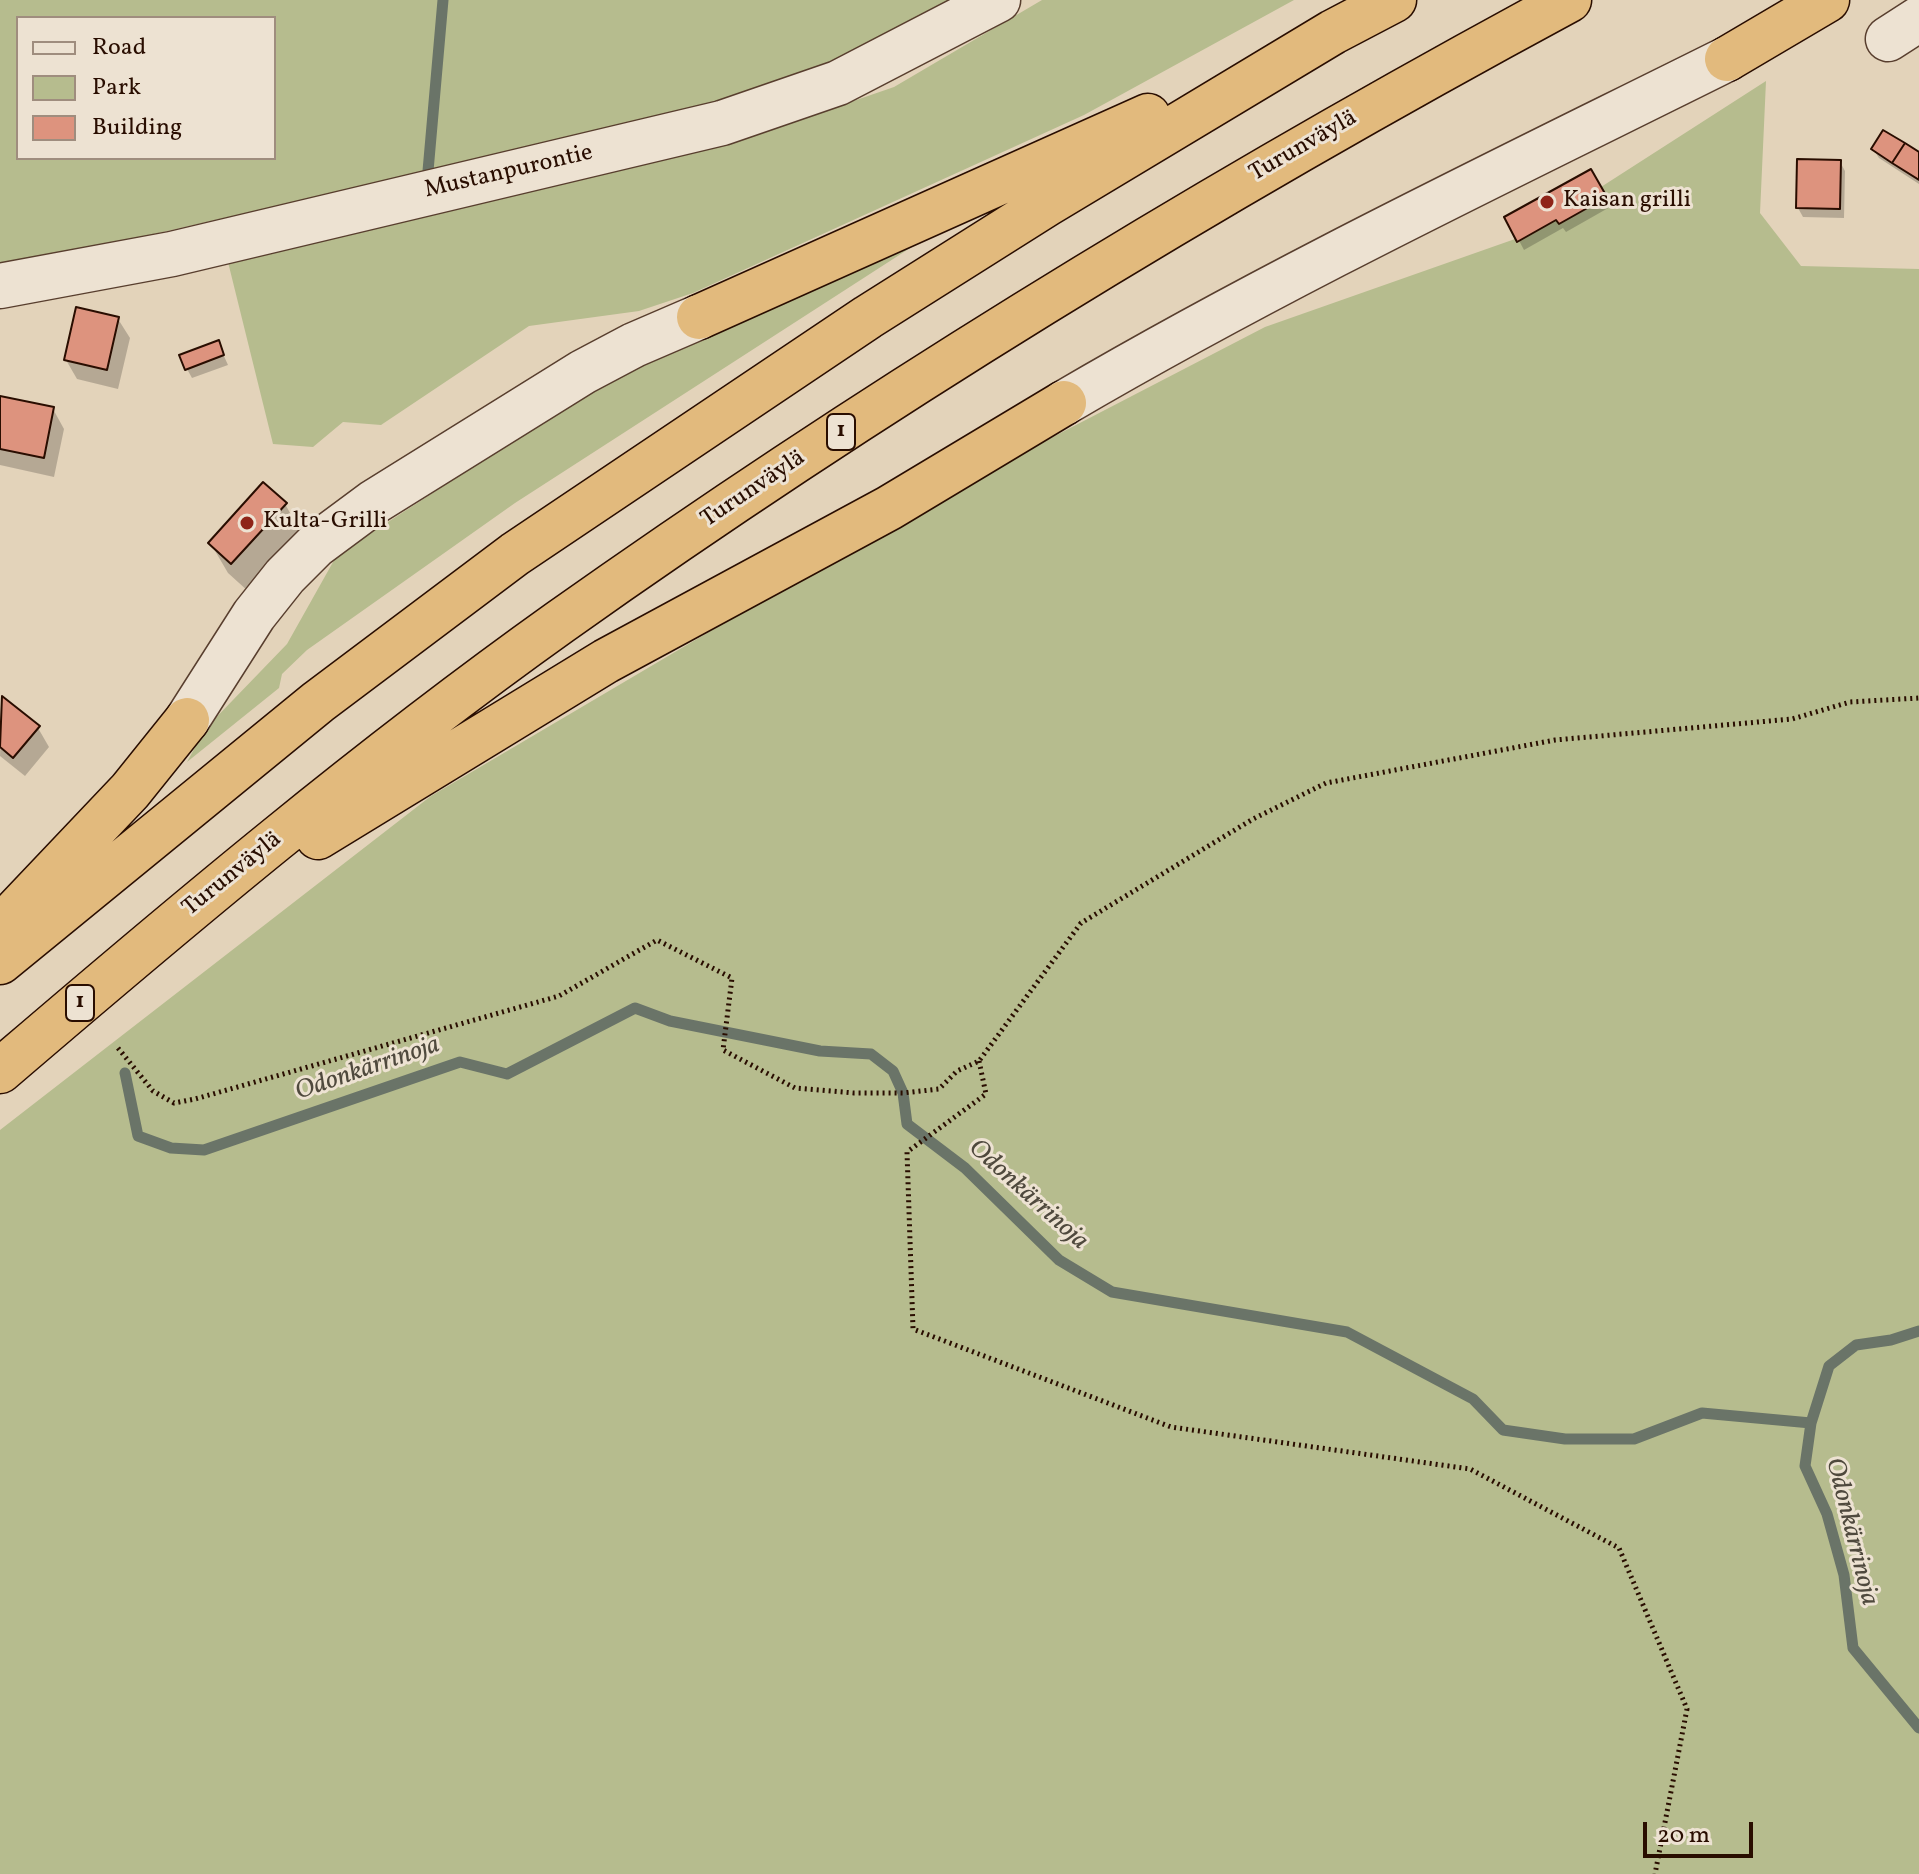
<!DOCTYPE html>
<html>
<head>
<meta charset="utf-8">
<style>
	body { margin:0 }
	#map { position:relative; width:1919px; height:1874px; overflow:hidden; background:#e3d3ba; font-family:Vollkorn,serif }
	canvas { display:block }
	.legend { position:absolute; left:16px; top:16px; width:260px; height:144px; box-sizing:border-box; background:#ede2d2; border:2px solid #9f8d7e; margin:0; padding:10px 14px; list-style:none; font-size:24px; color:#290d00 }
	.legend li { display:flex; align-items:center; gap:16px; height:40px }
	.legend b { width:40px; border:2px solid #9f8d7e }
	.scale { position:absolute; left:1643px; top:1822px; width:110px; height:36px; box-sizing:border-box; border:4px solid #290d00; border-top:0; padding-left:10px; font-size:24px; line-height:28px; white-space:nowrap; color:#290d00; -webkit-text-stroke:6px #ede2d2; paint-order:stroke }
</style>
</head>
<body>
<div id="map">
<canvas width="1919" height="1874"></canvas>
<ul class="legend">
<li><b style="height:10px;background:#ede2d2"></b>Road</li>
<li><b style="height:22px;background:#b6bc8e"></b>Park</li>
<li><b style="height:22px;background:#dd937e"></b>Building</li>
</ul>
<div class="scale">20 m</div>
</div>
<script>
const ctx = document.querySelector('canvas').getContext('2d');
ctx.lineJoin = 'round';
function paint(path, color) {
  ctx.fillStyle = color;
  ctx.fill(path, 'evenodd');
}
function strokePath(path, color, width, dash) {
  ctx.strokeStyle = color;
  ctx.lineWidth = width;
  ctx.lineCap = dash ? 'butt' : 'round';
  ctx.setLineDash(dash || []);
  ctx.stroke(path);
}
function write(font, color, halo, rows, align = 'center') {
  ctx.font = font + ' Vollkorn,serif';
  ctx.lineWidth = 6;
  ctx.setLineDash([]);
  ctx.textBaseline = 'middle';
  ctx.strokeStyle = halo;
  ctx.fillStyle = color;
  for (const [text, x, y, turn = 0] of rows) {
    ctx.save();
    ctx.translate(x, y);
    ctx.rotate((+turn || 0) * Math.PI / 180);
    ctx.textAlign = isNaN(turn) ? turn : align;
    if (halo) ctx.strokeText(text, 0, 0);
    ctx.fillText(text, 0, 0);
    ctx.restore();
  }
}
const green = new Path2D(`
	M0,0H950L889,36L815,73L686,113L53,257L0,264ZM18,18H274V158H18Z
	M1042,0H1294L1084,115L693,293L639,311L529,326L381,425L343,422L313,447L273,444L227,258L784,125L894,87Z
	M1766,81L1760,213L1801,266L1919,269V1874H0V1130L431,796L941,495L1265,327L1515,239L1518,241L1556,220L1559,224L1607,198L1601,187Z
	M921,241L515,503L307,650L282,674L279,688L187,762L205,729L287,644L337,555L618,373Z`);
const shadow = new Path2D(`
	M1873,149L1919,155V184L1879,158Z
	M1840,162L1845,171L1844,218L1803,217L1798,208Z
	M1590,171L1610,207L1566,232L1563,228L1524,250L1507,218Z
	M118,319L130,338L118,389L77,379L66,360Z
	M218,343L228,365L192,378L187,369Z
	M0,398L53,409L64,429L54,477L0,465Z
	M285,504L302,534L249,592L228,573L211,544Z
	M2,698L38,728L49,747L25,776L0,756Z`);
const stream = new Path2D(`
	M428,171L443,0
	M125,1073L138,1136L171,1148L204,1150L460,1062L507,1074L635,1008L670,1021L820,1051L871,1054L893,1071L903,1093L907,1124L965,1168L1059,1260L1112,1292L1347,1332L1473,1399L1503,1430L1565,1439H1634L1702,1413L1811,1423
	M1919,1331L1891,1340L1856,1345L1829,1366L1811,1423L1805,1466L1827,1514L1844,1575L1853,1648L1919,1728`);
const building = new Path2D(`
	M1883,130L1905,143L1892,163L1871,149Z
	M1905,143L1919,152V180L1892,163Z
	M1797,159L1841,160L1840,209L1796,208Z
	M1591,169L1607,197L1559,224L1556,220L1517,242L1504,217Z
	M76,307L119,317L107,370L64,360Z
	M219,340L224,355L185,370L179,355Z
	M0,396L54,407L44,458L0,449Z
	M263,482L287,503L231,564L208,543Z
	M2,696L40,726L13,758L0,747Z`);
const path = new Path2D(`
	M118,1048L153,1091L174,1103L195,1099L559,996L657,940L732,978L723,1050L795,1088L854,1093H903L939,1089L957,1071L979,1061L1081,923L1253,819L1326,783L1555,740L1792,719L1850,702L1919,698
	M979,1061L986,1094L907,1152L913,1329L1171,1427L1470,1469L1619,1548L1687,1709L1655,1874`);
const minor = new Path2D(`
	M1888,39L1919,19
	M0,286L172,254L722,123L838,83L998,0
	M1064,403C1279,277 1504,170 1727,59
	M187,720L254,615L285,576L316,545L374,502L583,372L634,345L699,317`);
const highway = new Path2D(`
	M1727,59L1827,0
	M699,317L1148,116
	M318,837L606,661L889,508L1064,403
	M0,928L130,791L187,720
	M0,962L318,702L515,554L868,317L1047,204L1333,32L1394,0
	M0,1071C182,915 365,761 560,622C883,393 1222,187 1569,0`);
const markers = [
	[1547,202,8,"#8f2418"],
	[247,523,8,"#8f2418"]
];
const shields = [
	[841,432,28],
	[80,1003,28]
];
const shieldNames = [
	["1",841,432],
	["1",80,1003]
];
const streetNames = [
	["Turunväylä",1304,147,-30],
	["Mustanpurontie",509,173,-13],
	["Turunväylä",754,490,-34],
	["Turunväylä",233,875,-39]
];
const poiNames = [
	["Kaisan grilli",1563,202],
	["Kulta-Grilli",263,523]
];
const waterNames = [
	["Odonkärrinoja",368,1070,-19],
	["Odonkärrinoja",1027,1196,42],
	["Odonkärrinoja",1850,1532,76]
];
paint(green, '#b6bc8e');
paint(shadow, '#0003');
strokePath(stream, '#6a7468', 11);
paint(building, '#dd937e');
strokePath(building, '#290d00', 2);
strokePath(minor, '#583e2e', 47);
strokePath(highway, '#290d00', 47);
strokePath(path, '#290d00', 5, [2, 4]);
strokePath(minor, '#ede2d2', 44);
strokePath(highway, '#e2ba7d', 44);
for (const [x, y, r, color] of markers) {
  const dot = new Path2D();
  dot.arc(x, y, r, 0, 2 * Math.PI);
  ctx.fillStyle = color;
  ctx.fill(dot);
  strokePath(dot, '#ede2d2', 3);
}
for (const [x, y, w] of shields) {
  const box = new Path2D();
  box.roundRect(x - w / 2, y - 18, w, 36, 6);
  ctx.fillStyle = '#ede2d2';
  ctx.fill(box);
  strokePath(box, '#290d00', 2);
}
write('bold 22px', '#290d00', null, shieldNames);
write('24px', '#290d00', '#ede2d2', streetNames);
write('24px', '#290d00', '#ede2d2', poiNames, 'left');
write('italic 26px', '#4f493d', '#ede2d2', waterNames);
</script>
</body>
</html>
